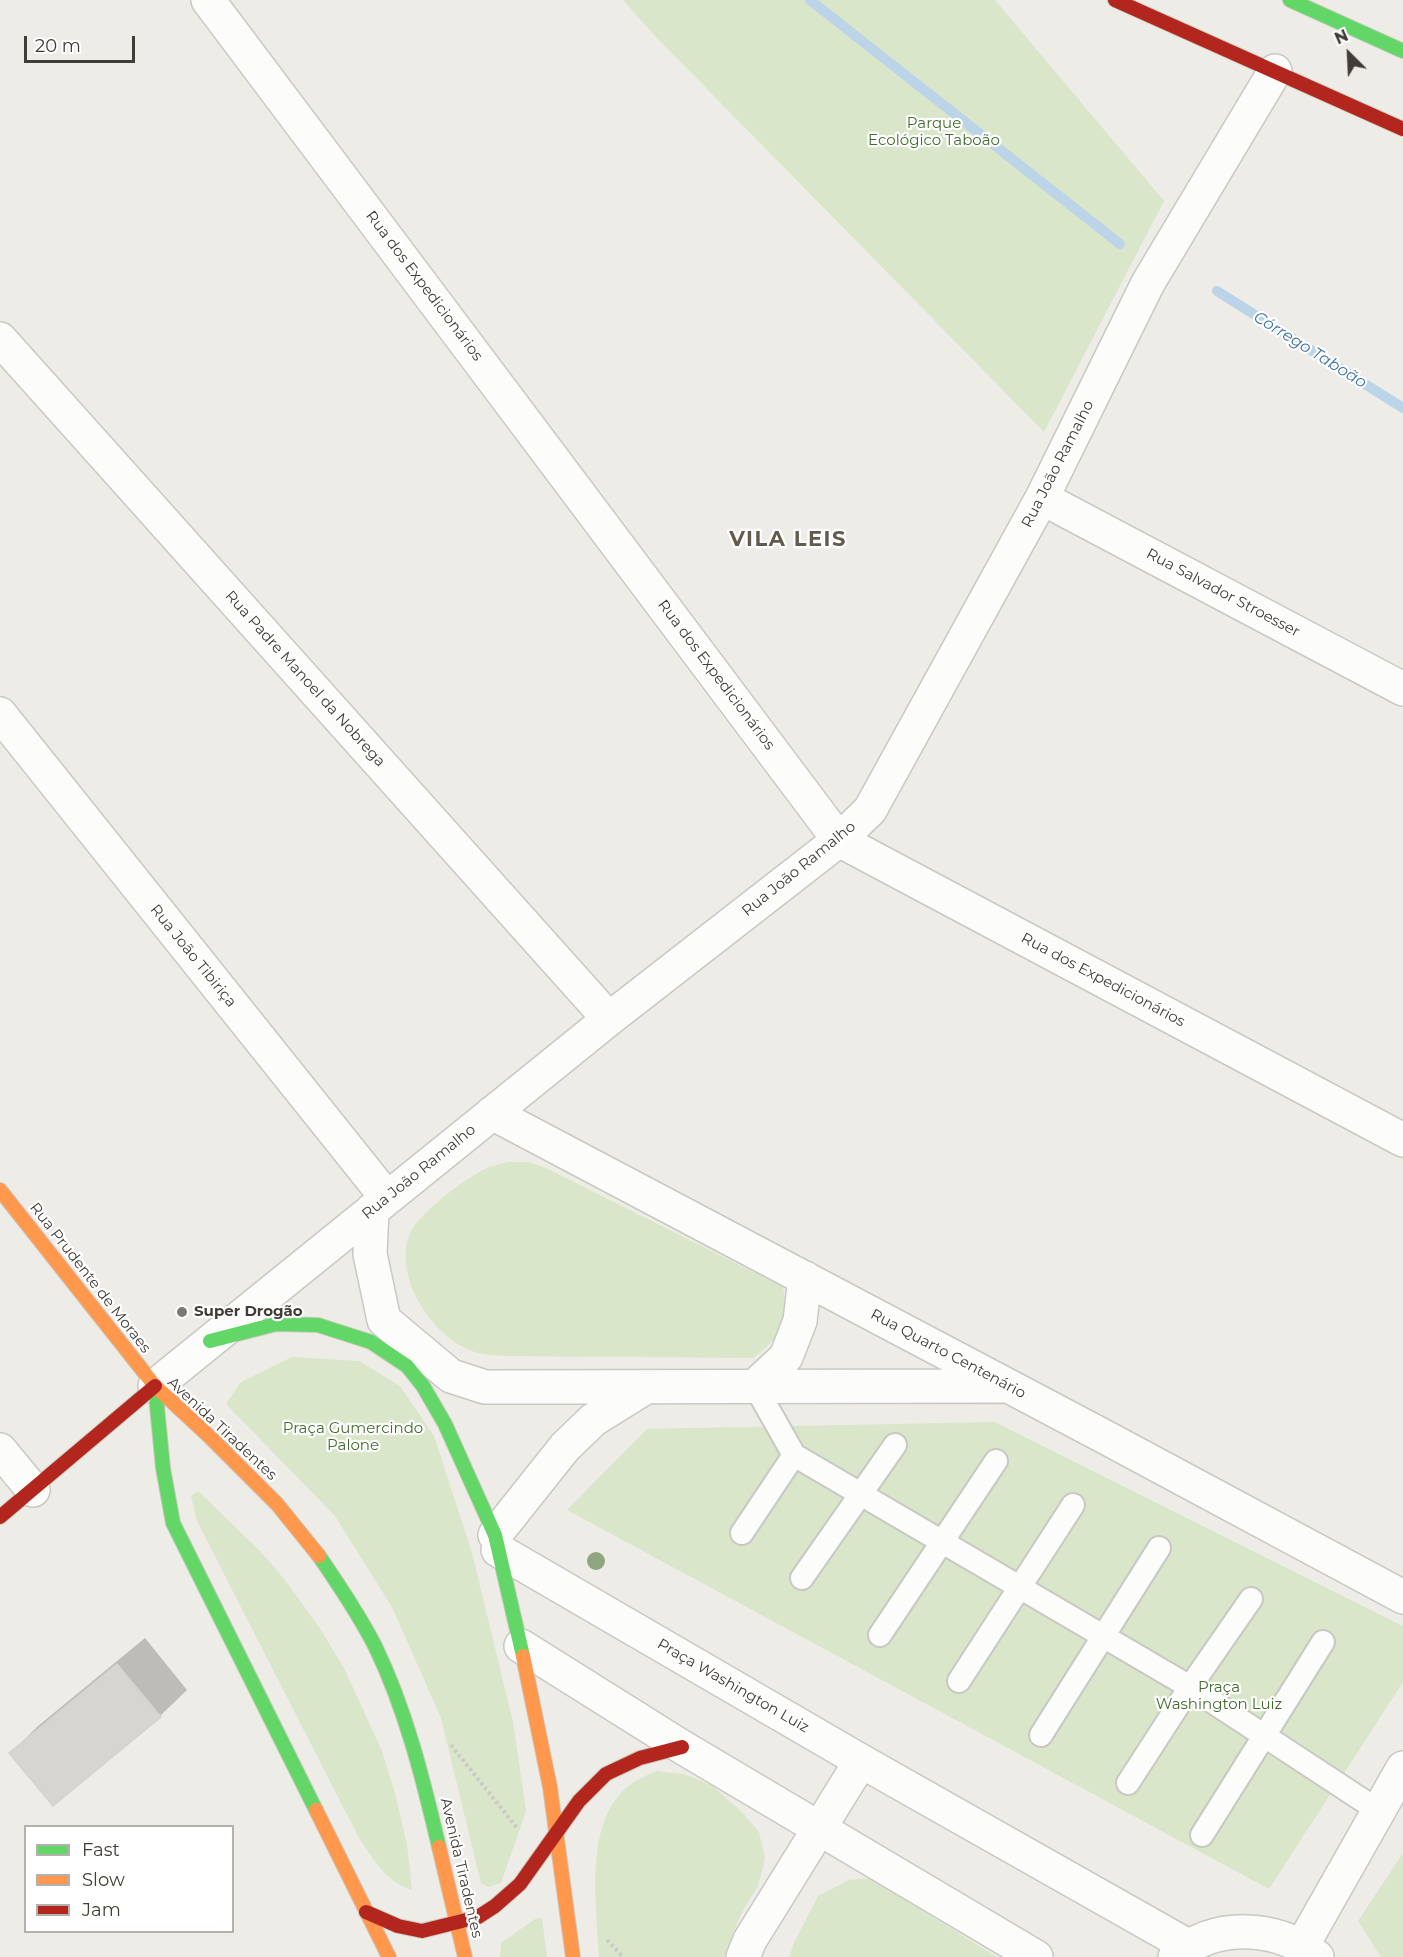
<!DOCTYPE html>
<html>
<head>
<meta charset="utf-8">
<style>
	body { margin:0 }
	#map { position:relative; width:1403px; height:1957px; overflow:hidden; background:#edece7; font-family:Montserrat,sans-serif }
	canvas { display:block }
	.legend { position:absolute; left:24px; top:1825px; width:210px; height:108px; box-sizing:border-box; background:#fff; border:2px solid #b3b1ae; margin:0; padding:8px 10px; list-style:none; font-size:18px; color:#413d35 }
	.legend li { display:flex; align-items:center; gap:12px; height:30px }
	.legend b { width:30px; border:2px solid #b3b1ae }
	.north { position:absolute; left:1319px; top:24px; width:60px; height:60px; -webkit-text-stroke:4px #fff; paint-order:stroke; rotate:336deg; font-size:16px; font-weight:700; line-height:24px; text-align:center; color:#413d35 }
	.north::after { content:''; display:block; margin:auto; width:21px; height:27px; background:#413d35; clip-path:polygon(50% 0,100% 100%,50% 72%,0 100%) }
	.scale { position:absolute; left:24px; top:36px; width:111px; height:27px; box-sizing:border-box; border:3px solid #413d35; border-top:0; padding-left:8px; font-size:18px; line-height:21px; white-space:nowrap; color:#413d35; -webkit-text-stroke:4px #fff; paint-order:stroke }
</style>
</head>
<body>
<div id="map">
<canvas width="1403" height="1957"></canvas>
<ul class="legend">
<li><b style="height:8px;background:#63d668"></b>Fast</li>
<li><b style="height:8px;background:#ff974d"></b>Slow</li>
<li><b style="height:8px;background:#b3261e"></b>Jam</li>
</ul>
<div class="north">N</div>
<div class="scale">20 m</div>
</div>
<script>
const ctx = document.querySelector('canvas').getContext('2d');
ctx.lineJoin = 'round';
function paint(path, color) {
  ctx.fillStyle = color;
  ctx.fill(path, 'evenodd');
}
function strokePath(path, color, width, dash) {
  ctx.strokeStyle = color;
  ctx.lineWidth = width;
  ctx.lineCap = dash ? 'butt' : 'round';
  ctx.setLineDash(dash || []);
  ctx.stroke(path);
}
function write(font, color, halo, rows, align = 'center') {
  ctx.font = font + ' Montserrat,sans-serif';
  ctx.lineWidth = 4.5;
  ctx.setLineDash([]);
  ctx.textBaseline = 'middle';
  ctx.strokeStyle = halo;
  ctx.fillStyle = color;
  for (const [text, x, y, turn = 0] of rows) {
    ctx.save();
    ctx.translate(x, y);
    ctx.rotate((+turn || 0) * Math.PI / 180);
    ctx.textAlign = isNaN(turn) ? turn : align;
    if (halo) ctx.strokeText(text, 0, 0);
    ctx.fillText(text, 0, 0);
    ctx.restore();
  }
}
const green = new Path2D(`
	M623,0H995L1164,201L1044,432L656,37Z
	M508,1162H528L546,1168L783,1287C789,1320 780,1339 753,1358L504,1356C494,1355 482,1355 472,1351C432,1337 392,1275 410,1233C420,1212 469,1175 490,1167C496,1165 502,1164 508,1162Z
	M292,1357L359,1361L400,1386L434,1436L472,1553L513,1722L526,1811L501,1883L488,1887L481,1883L441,1718L392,1607L335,1516L226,1404L241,1382Z
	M995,1422L1403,1626V1682L1269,1889L567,1510L647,1429Z
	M198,1491L260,1551L285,1580L319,1627L344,1668L382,1751L396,1797L407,1845L412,1890C385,1881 376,1862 360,1840L197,1521L191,1496Z
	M656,1771L684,1774L711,1785L741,1811L759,1832L765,1859L758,1886L741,1914L724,1957H599C597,1905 583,1824 628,1786C635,1780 647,1776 656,1771Z
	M1403,1853V1957H1381L1358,1921Z
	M874,1878L902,1898L997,1957H789L794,1943L818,1896L849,1880Z
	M542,1918L547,1957H500L501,1943L535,1919Z`);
const shadow = new Path2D(`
	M145,1638L187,1690L160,1716L11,1753L38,1726Z`);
const stream = new Path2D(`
	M810,0L1120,244
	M1217,291L1403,408`);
const building = new Path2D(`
	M117,1664L161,1717L53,1806L9,1753Z`);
const path = new Path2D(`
	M451,1745L517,1828
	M607,1940L623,1957`);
const lane = new Path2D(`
	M755,1386L794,1455L1190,1687L1379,1811
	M742,1533L794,1455
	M802,1578L895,1445
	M880,1635L996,1461
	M959,1681L1073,1505
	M1041,1735L1159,1548
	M1128,1783L1190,1687L1251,1599
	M1202,1835L1323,1642`);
const street = new Path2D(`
	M208,0L839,840L1403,1140
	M0,339L609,1019
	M1042,498L1403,689
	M0,714L387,1198
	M492,1113L1105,1437L1403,1597
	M372,1210L370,1254L384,1320L451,1376L485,1387L1004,1386
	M155,1386L609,1019L839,840L870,810L1042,498L1148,283L1275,71
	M755,1386L786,1357L800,1321L805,1278
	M0,1450L33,1490
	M495,1535L565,1447L593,1420L646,1387
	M498,1550L861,1761L1188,1946
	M521,1646L682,1747L1036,1957
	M1302,1946L1403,1768
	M743,1957L750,1940L861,1761
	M1175,1957C1215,1922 1276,1925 1317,1957`);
const fast = new Path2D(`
	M1290,0L1403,51
	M210,1341L276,1324L318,1325L371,1342L407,1366L423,1386L445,1424L495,1535L523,1656
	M155,1386L163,1468L173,1523L316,1810
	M319,1556C339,1585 359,1615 375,1646C406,1710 423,1779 439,1847`);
const slow = new Path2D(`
	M0,1190L155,1386L210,1437L277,1504L319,1556
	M523,1656L550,1787L573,1957
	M316,1810L389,1957
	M439,1847L465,1957`);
const jam = new Path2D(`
	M1115,0L1403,129
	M0,1517L155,1386
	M366,1912L398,1926L422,1931L478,1917L495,1906L520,1884L579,1801L606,1774L640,1758L682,1747`);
const trees = [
	[596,1561]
];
const markers = [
	[182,1312,6,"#7d7a73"]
];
const parkNames = [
	["Parque",934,124],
	["Ecológico Taboão",934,141],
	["Praça Gumercindo",353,1429],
	["Palone",353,1446],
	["Praça",1219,1688],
	["Washington Luiz",1219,1705]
];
const streetNames = [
	["Rua dos Expedicionários",424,286,53],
	["Rua João Ramalho",1058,464,-63],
	["Rua Salvador Stroesser",1223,593,28],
	["Rua dos Expedicionários",716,675,53],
	["Rua Padre Manoel da Nobrega",305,679,48],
	["Rua João Ramalho",799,869,-39],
	["Rua João Tibiriça",193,956,51],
	["Rua dos Expedicionários",1103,980,28],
	["Rua João Ramalho",419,1172,-39],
	["Rua Prudente de Moraes",90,1278,52],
	["Rua Quarto Centenário",948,1354,28],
	["Avenida Tiradentes",222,1429,43],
	["Praça Washington Luiz",733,1686,30],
	["Avenida Tiradentes",461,1868,77]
];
const poiNames = [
	["Super Drogão",194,1312]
];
const waterNames = [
	["Córrego Taboão",1310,350,32]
];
const districtNames = [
	["VILA LEIS",788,540]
];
paint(green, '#d9e6c9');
paint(shadow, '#0003');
strokePath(stream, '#bbd4e8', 10);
paint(building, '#d6d5d0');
strokePath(building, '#d5d3cd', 1.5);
strokePath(lane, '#c9c8c3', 26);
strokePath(street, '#c9c8c3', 36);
strokePath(fast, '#ccc9be', 16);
strokePath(slow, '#ccc9be', 16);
strokePath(jam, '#ccc9be', 16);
strokePath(path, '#cccac6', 4, [3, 3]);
strokePath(lane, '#fcfcfb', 22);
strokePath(street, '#fcfcfb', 33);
strokePath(fast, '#63d668', 14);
strokePath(slow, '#ff974d', 14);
strokePath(jam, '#b3261e', 14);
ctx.fillStyle = '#90a681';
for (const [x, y] of trees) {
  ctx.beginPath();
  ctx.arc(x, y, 9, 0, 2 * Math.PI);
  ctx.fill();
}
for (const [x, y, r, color] of markers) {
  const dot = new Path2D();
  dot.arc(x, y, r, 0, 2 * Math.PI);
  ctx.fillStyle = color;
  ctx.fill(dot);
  strokePath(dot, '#fff', 2);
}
write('15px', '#436d2e', '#fff', parkNames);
write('15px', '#413d35', '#fff', streetNames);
write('bold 15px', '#413d35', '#fff', poiNames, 'left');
write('italic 16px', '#3971a2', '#fff', waterNames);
ctx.letterSpacing = '1.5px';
write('bold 21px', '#635b4d', '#fff', districtNames);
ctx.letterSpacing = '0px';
</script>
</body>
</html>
